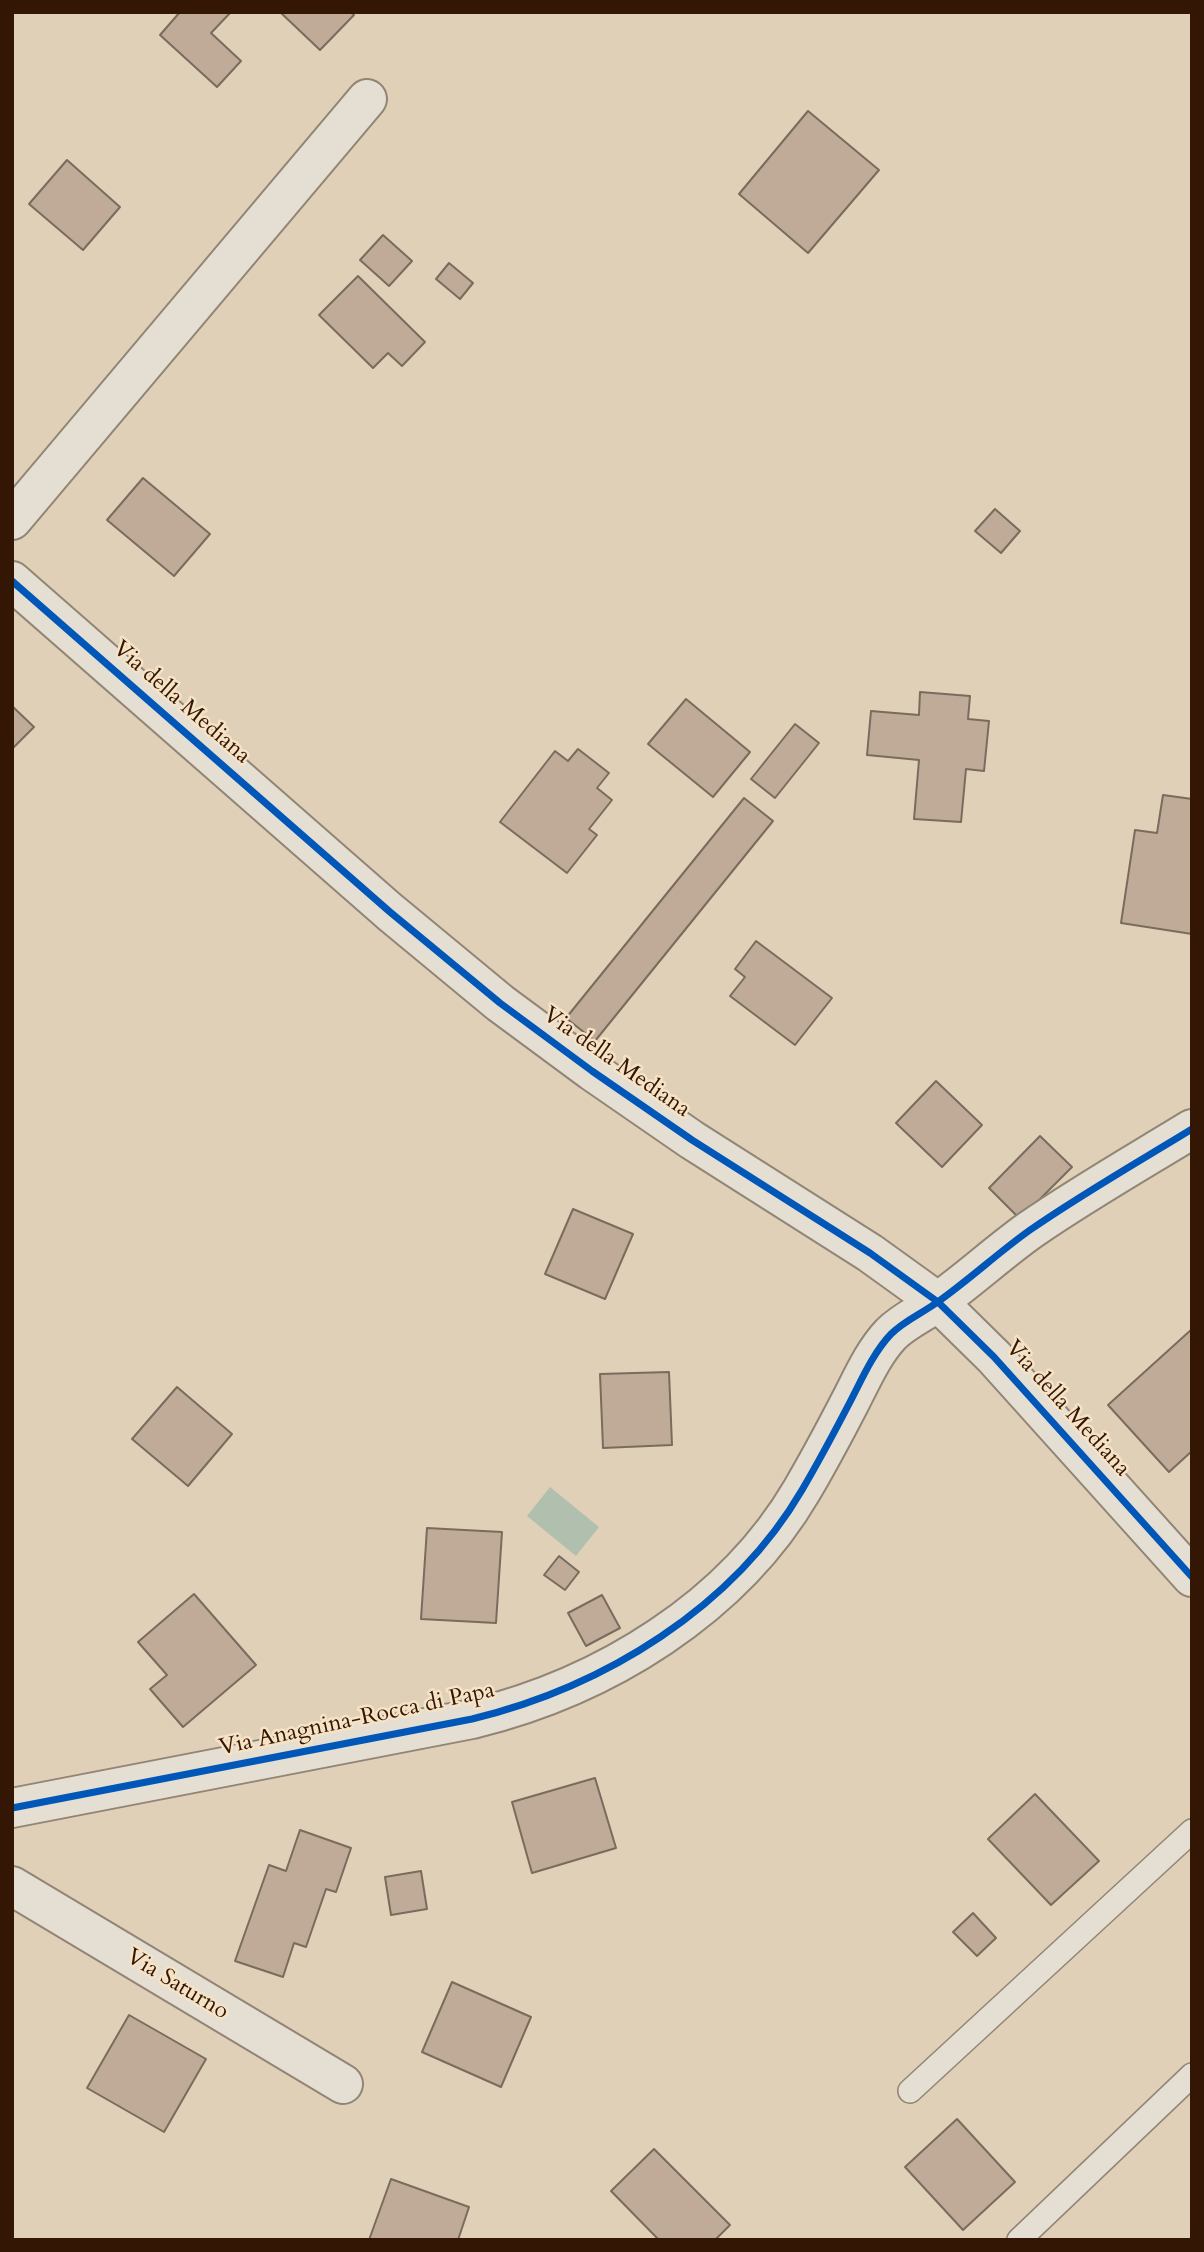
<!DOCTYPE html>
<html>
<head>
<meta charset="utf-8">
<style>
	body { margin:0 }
	#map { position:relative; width:1204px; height:2252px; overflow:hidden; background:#e0d0b8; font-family:Cardo,serif }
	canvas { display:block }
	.frame { position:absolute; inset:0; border:14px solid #331604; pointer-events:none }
</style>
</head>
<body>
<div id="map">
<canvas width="1204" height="2252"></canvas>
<div class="frame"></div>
</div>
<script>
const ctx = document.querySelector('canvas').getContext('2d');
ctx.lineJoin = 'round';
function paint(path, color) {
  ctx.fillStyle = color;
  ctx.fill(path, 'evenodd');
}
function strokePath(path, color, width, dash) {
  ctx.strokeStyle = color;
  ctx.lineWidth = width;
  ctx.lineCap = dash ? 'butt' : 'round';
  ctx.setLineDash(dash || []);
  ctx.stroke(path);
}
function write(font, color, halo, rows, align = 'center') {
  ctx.font = font + ' Cardo,serif';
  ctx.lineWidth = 5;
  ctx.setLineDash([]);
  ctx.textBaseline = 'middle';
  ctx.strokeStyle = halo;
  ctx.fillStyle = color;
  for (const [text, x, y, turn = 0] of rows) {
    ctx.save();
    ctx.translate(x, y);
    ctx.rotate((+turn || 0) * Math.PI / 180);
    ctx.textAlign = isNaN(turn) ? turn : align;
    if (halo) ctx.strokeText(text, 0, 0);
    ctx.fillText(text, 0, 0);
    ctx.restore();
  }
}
const water = new Path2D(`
	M550,1487L599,1527L576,1556L527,1516Z`);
const building = new Path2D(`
	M180,12H231L211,33L241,61L217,87L160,35Z
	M280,12H350L354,15L320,50Z
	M808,111L879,170L808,253L739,194Z
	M67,160L120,207L83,250L29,204Z
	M383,235L412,261L389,286L360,260Z
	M449,263L473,283L460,299L436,279Z
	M358,276L425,342L402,366L388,353L373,368L319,315Z
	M143,478L210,534L174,576L107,520Z
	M995,509L1020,531L1001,553L975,531Z
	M920,692L970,696L968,719L989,721L984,771L966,769L961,822L914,819L919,760L867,755L871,711L919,715Z
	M686,699L750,752L713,797L648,744Z
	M12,706L34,727L12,749Z
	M795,724L819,743L775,798L751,779Z
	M578,749L609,773L597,788L612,800L589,829L597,835L567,873L500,822L555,751L568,761Z
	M1163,795L1192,799V934L1121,923L1135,830L1157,833Z
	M744,798L773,821L595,1041L566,1018Z
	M756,941L832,998L795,1045L730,996L745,977L735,969Z
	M936,1081L982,1125L942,1167L896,1123Z
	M1040,1136L1072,1167L1020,1219L989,1188Z
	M573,1209L633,1234L605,1299L545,1274Z
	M1192,1329V1451L1169,1472L1108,1405Z
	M669,1372L672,1445L603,1448L600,1374Z
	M177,1387L232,1434L188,1486L132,1439Z
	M427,1528L502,1532L496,1623L421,1619Z
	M559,1556L579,1572L565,1590L544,1575Z
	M194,1594L256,1665L183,1727L150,1689L167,1675L138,1642Z
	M602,1595L620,1628L586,1646L568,1613Z
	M595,1778L616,1848L532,1873L512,1802Z
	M1035,1794L1099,1861L1051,1905L988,1839Z
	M300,1830L351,1848L336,1892L326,1889L306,1947L294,1943L283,1977L235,1961L269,1865L286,1871Z
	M421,1871L427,1909L391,1915L385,1877Z
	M973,1913L996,1938L977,1956L953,1932Z
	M452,1982L531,2017L501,2087L422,2052Z
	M129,2015L206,2059L164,2132L87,2088Z
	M957,2119L1015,2182L963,2230L905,2167Z
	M654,2149L730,2225L715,2240H659L611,2191Z
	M391,2179L469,2207L458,2240H369Z`);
const service = new Path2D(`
	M910,2091L1192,1831
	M1019,2240L1192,2075`);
const minor = new Path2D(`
	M12,520L367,99
	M12,581L390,912L500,1003L592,1071L692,1140L870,1253L938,1302L994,1357L1192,1577
	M12,1808L472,1719C604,1687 733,1608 802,1490C819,1461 835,1431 850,1402C862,1379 873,1353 891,1334C905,1320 923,1313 939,1301C970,1279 999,1252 1030,1230C1082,1194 1138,1162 1192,1129
	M12,1886L343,2084`);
const cycleway = new Path2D(`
	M12,581L390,912L500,1003L592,1071L692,1140L870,1253L938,1302L994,1357L1192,1577
	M12,1808L472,1719C604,1687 733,1608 802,1490C819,1461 835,1431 850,1402C862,1379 873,1353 891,1334C905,1320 923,1313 939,1301C970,1279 999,1252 1030,1230C1082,1194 1138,1162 1192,1129`);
const streetNames = [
	["Via della Mediana",181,703,41],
	["Via della Mediana",616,1063,35],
	["Via della Mediana",1067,1409,48],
	["Via Anagnina-Rocca di Papa",357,1720,-12],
	["Via Saturno",177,1985,31]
];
paint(water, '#b0bfae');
paint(building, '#c0ab98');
strokePath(building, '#796c5d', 2);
strokePath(service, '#918575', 26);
strokePath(minor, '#918575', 42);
strokePath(service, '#e5ded2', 23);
strokePath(minor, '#e5ded2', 38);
strokePath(cycleway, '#0057b8', 7);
write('23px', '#331604', '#f6e3c6', streetNames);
</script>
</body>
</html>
